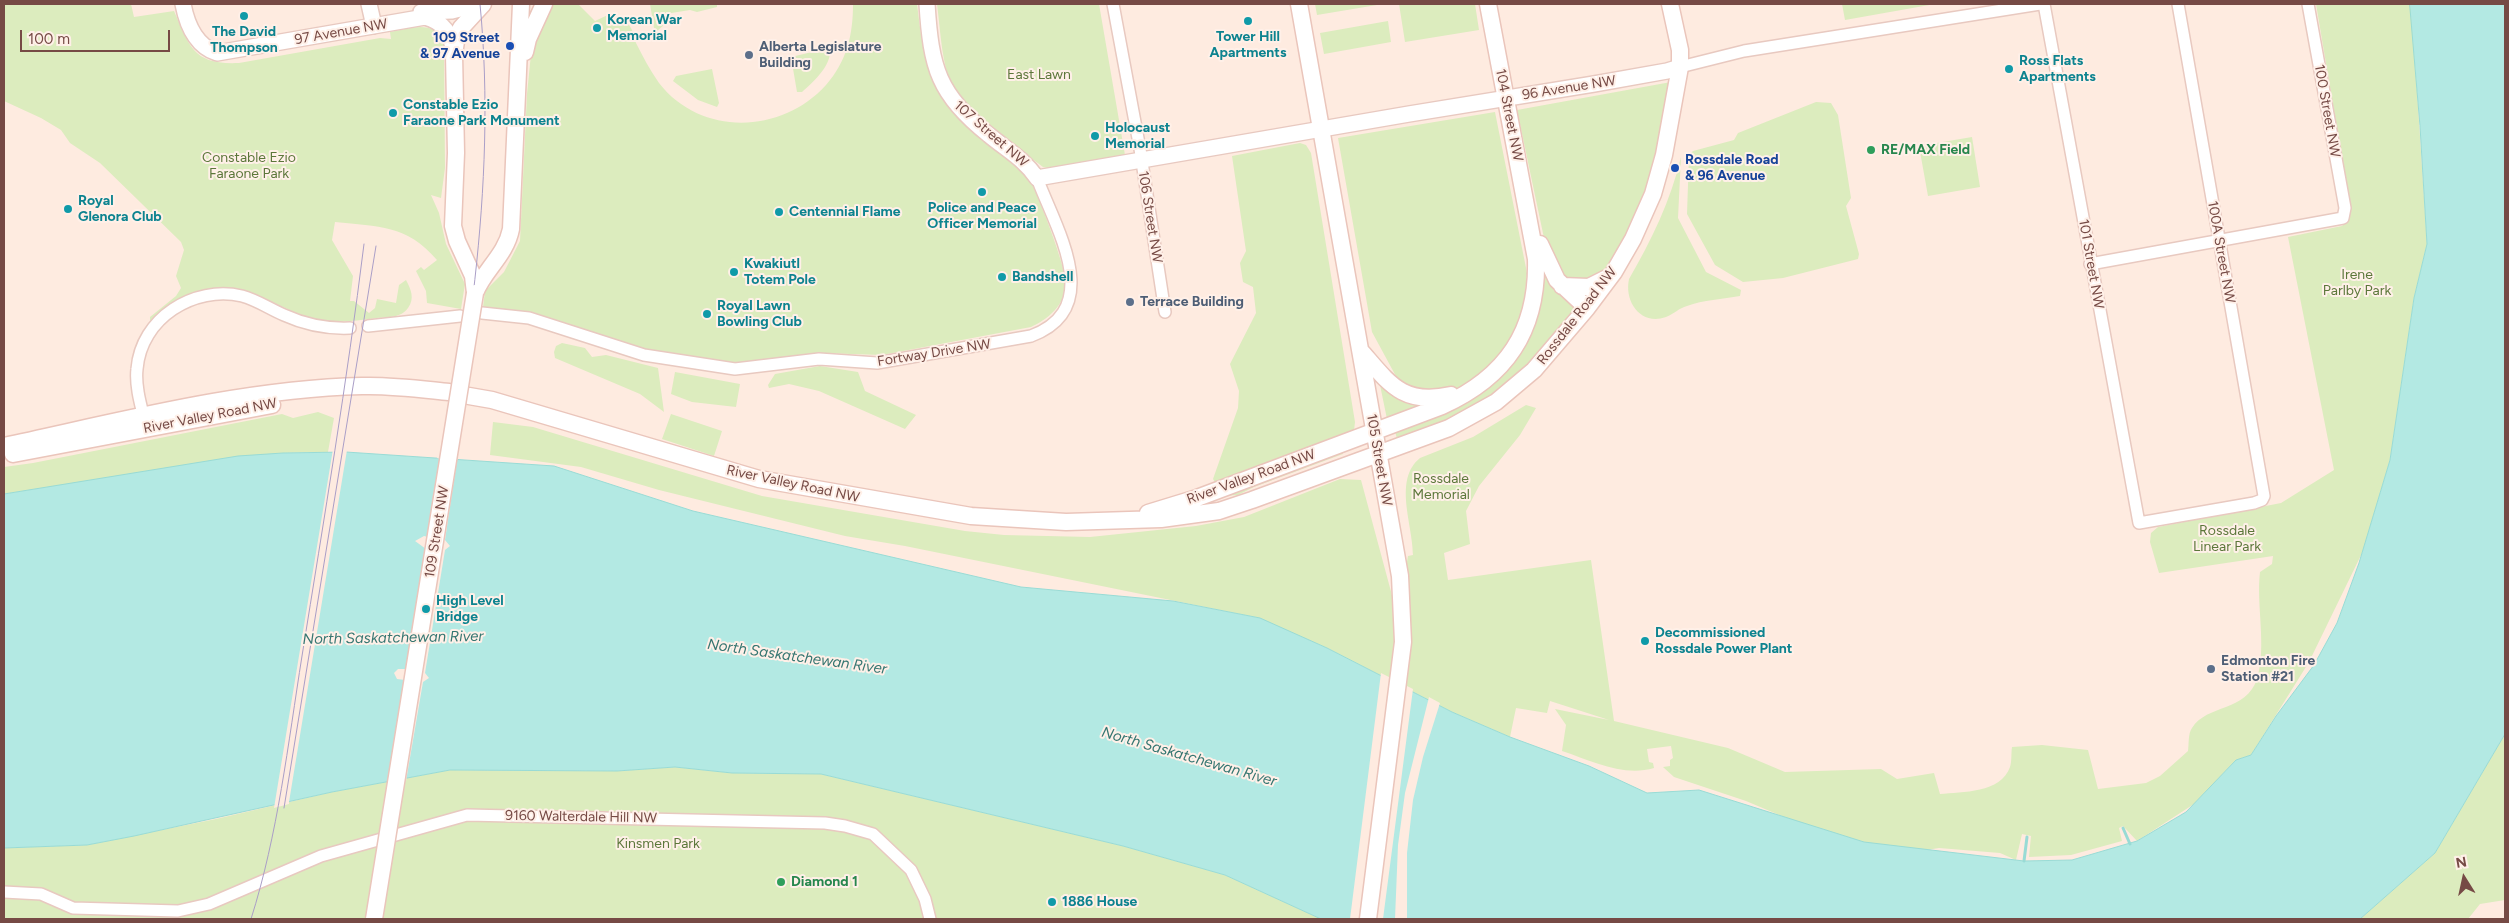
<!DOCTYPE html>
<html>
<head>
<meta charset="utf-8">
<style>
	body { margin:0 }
	#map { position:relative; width:2509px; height:923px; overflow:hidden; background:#feebe0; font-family:Figtree,sans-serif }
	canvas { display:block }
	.frame { position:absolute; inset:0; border:5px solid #764a45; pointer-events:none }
	.north { position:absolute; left:2439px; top:853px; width:50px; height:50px; -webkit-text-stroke:4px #fff0e8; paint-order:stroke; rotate:350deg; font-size:14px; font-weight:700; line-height:20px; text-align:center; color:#764a45 }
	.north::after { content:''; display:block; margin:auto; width:18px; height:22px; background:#764a45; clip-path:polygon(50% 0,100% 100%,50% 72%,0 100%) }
	.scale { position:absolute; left:20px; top:30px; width:150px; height:22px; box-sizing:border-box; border:2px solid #764a45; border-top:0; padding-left:6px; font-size:15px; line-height:18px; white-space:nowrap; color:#764a45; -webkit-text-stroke:4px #fff0e8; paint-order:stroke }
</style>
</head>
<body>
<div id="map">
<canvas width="2509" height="923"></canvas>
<div class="frame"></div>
<div class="north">N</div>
<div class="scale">100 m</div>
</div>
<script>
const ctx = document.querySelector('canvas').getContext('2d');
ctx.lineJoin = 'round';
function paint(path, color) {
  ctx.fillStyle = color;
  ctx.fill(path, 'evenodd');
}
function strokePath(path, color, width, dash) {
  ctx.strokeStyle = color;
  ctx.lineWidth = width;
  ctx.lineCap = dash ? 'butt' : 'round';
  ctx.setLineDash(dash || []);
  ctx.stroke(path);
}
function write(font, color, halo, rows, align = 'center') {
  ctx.font = font + ' Figtree,sans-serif';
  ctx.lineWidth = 4;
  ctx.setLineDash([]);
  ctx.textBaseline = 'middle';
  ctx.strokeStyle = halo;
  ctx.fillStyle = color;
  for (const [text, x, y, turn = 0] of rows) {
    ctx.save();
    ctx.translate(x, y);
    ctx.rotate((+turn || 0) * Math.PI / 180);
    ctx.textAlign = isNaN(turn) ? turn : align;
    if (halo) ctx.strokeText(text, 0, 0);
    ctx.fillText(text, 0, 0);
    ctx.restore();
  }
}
const green = new Path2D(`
	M4,4H131L134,17L174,11C190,48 194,65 239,63L380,38L391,39L390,32C410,29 432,19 444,41L445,168L441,198L431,195L439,213L446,244L465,284L461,309L427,303L426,291L416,271L421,267L424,270L437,260C406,224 379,227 335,222L332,240L353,276L350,301H354L369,313L375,308L377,299L396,303L399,285L406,280C411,289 415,299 408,308C401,318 388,317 377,318C354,321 328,325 306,317C277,306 252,288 220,288C191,288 171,304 150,321V317L176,296L181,288L176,276L184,250L181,242L100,163L70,143L61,130L41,118L4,101Z
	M553,4H578L595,21L610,14C618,15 625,19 629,25C633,30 634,37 636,43C643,57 650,70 659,83C701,137 782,134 826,85C847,61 853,35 853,4H917C921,35 924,68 940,95C957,124 993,141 1016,164C1020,168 1025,173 1029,178C1038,194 1067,269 1066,285C1065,305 1047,320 1031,327L882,355L820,353L733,363L690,360L629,346L536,315L483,307L485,291L504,272L520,241L527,94L531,54L544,18Z
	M650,4H717V7L697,12L690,10L665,14L664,25L657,31L654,28Z
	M937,4H1099L1125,155L1052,169L1043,167C1013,144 959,113 948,76C941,53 940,27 937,4Z
	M1315,4H1383L1317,15Z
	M1399,4H1475L1479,30L1405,42Z
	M1842,4H1935L1845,20Z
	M2316,4H2410L2412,14L2427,244L2414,298L2390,460L2363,551L2309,662L2251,755L2236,760L2194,804L2137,841L2123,826L2119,828L2122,841L2071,855L2029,857L2031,836L2022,834L2016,860L2000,853L1939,848L1920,851L1876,846L1791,820L1746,801L1674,777L1663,767L1670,766V760L1673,758L1671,746L1647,749L1649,762L1653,763L1654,768C1623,777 1592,761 1562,751L1566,725L1555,709L1609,720L1550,701L1547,713L1516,708L1510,737L1452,712L1327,648L1254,617L905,546L845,536L659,490L581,467L490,455L493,422L533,427L762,496L965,531L1004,535L1090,537L1196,526L1244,517L1340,479L1361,480L1393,599L1404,578L1408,556L1413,555C1413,524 1393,480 1420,458L1473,437L1526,405L1536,408L1520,435L1479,486L1466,511L1470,544L1444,553L1448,580L1591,560L1614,721L1728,748L1785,772L1881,769L1897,779L1934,773L1940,794C1962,792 2001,793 2010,767C2012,761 2011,753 2012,747L2042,745L2088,750L2098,789L2146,783L2160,776L2188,751C2189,744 2188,733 2192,728C2207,704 2246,712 2257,679C2267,646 2256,605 2260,572L2272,564L2273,556L2159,573L2150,542L2151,533L2158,527L2281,503L2334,470L2288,237L2342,226L2348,220L2351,212Z
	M1388,21L1391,42L1324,54L1320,33Z
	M825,49L830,54C828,69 812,83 802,92H797L791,57Z
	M712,69L719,103L717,107L698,100L673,81L676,76Z
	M1671,82C1661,144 1651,204 1615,256C1610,264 1602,277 1592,280C1585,282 1576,281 1569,282L1548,257L1517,110Z
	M1816,102L1831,103L1838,115L1851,198L1846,206L1859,254L1858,259L1783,278L1743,282L1715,265L1687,214L1689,155L1693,151L1734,140L1738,133Z
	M1495,112L1527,273L1524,304L1512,336L1500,355L1469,384L1449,391L1420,393L1398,380L1372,332L1338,138Z
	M1972,137L1980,187L1928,196L1919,146Z
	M1300,143L1306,145L1311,153L1355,422L1354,431L1215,482L1213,479L1238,408L1239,391L1230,364L1256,313L1253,287L1243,282L1240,263L1246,251L1232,156Z
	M1681,157L1678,218L1706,272L1741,290L1740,296C1723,299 1703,300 1687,306C1679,308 1674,314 1666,317C1641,326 1624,302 1629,279C1651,241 1671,200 1681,157Z
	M1545,275L1576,309C1561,328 1547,349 1530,366C1492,403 1446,421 1397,439L1395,431C1485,393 1529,383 1543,276Z
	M562,343L585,348L592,357L606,355L658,368L664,412L640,394L555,358L554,352L556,346Z
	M820,366L858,372L865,391L916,415L905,429L819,391L789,384L769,388L768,385L775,374Z
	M675,372L740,384L736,407L692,402L671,394Z
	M1382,384L1416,404V407L1387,419L1380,385Z
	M318,412L334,418L328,452L283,453L4,494V467L33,463L282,414L293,418Z
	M671,414L722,431L714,456L662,439Z
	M1342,451L1343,454L1254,487L1238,495L1222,496Z
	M2505,734V900L2480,904L2468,919H2360L2435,853Z
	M675,767L732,773L821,774L1123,846L1225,875L1321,919H4V848L87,845L216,819L332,792L450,770L617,771Z`);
const water = new Path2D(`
	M2410,4H2505V734L2435,853L2360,919H1321L1225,875L1123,846L821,774L732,773L675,767L617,771L450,770L332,792L134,836L87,845L4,848V494L238,456L283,453L346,452L554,466L693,511L1021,587L1173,601L1260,618L1327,648L1452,712L1510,737L1589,766L1647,793L1699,790L1864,842L2024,861L2072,860L2137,841L2186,812L2236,760L2251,755L2276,716L2314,665L2337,623L2359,563L2390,460L2414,298L2427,244L2420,126Z`);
const pier = new Path2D(`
	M333,449L347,450L289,802V804L274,808Z
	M438,455L460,457L457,460L445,540L450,546L445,550L425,673L429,678L423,682L406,781L389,784L405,680L397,679L394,673L398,669H406L426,549L415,541L424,536L428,537L441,459L437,458Z
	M1381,673L1413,689L1383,919H1350Z
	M1429,697L1440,703L1423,757L1413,800L1407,853V919H1395L1398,845L1405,793Z`);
const stream = new Path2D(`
	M2123,828L2130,844
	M2024,861L2027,837`);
const minor = new Path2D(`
	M1113,4L1140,149L1165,312
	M2044,4L2139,523L2254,503L2262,500L2264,496L2178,4
	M1680,67L1744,51L2040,4
	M2090,264L2343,218L2345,208L2308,4
	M482,313L529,318L644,355L735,369L819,359L877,363L1031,336C1106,308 1056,229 1037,178
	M368,326L460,316
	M145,422C141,406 135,386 137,369C141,318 194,285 242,296C257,300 270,309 284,315C306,325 326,329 350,328
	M4,892L41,894L73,908L178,911L209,904L321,856L467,815L825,823L845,826L873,834L911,870L925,899L930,919`);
const tertiary = new Path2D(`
	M183,4C187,25 196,46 217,53L425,17C444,22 451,34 454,52
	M369,4L374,26
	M927,4C931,67 938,95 989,135C1007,150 1024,159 1037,178L1409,114L1594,84L1667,71L1680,67
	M421,12L452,11L481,4`);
const secondary = new Path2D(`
	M1299,4L1400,576L1403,642L1368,919
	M525,52L528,39L544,4
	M1540,244L1557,280L1587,308
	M1562,286L1589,287L1607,278
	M475,293L473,276L457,241L453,226L456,153L454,54L457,35L461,28L483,4
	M475,293C484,270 506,255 511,229L521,4
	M1360,350C1389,383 1402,406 1451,395
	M469,396L492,400L759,479L971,516L1066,522L1161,519L1219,511L1252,500L1449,428L1496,402L1534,370L1587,308L1614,272L1633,239L1653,194L1664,155L1680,67V50L1670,4
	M4,446C121,421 241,389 362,386C391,385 420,389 449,392
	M13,454L272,405
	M1148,513L1197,498L1442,406C1506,377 1538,331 1536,259L1488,4`);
const tram = new Path2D(`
	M284,808L376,246
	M251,919C278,834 288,744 302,656C324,519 347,382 364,244
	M375,919C395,797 412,674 433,552C464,371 498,189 480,4`);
const secondaryBridge = new Path2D(`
	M374,919L475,293`);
const markers = [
	[244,16,5,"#0f9aa8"],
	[1248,21,5,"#0f9aa8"],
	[597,28,5,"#0f9aa8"],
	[510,46,5,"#1a4fb4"],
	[749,55,5,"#5c6f8a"],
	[2009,69,5,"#0f9aa8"],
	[393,113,5,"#0f9aa8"],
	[1095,136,5,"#0f9aa8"],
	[1871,150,5,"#2e9e5b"],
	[1675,168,5,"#1a4fb4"],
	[982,192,5,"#0f9aa8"],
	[68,209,5,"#0f9aa8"],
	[779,212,5,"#0f9aa8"],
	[734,272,5,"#0f9aa8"],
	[1002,277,5,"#0f9aa8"],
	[1130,302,5,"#5c6f8a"],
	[707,314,5,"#0f9aa8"],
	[426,609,5,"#0f9aa8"],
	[1645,641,5,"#0f9aa8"],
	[2211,669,5,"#5c6f8a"],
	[781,882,5,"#2e9e5b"],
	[1052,902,5,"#0f9aa8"]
];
const cultureNames = [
	["Korean War",607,20],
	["Memorial",607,36],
	["The David",244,32,"center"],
	["Thompson",244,48,"center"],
	["Tower Hill",1248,37,"center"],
	["Apartments",1248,53,"center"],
	["Ross Flats",2019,61],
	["Apartments",2019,77],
	["Constable Ezio",403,105],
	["Faraone Park Monument",403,121],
	["Holocaust",1105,128],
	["Memorial",1105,144],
	["Royal",78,201],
	["Glenora Club",78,217],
	["Police and Peace",982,208,"center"],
	["Officer Memorial",982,224,"center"],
	["Centennial Flame",789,212],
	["Kwakiutl",744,264],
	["Totem Pole",744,280],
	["Bandshell",1012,277],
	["Royal Lawn",717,306],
	["Bowling Club",717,322],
	["High Level",436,601],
	["Bridge",436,617],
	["Decommissioned",1655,633],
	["Rossdale Power Plant",1655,649],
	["1886 House",1062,902]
];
const streetNames = [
	["97 Avenue NW",341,32,-10],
	["96 Avenue NW",1569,88,-9],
	["100 Street NW",2327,111,80],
	["104 Street NW",1509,115,79],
	["107 Street NW",991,134,41],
	["106 Street NW",1150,217,81],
	["100A Street NW",2221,252,80],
	["101 Street NW",2091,264,80],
	["Rossdale Road NW",1577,316,-52],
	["Fortway Drive NW",934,353,-9],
	["River Valley Road NW",210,416,-11],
	["105 Street NW",1379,460,80],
	["River Valley Road NW",1251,477,-20],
	["River Valley Road NW",793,484,12],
	["109 Street NW",437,532,-81],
	["9160 Walterdale Hill NW",581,817,1]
];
const transitNames = [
	["109 Street",500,38],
	["& 97 Avenue",500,54],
	["Rossdale Road",1685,160,"left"],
	["& 96 Avenue",1685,176,"left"]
];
const serviceNames = [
	["Alberta Legislature",759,47],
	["Building",759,63],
	["Terrace Building",1140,302],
	["Edmonton Fire",2221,661],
	["Station #21",2221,677]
];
const parkNames = [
	["East Lawn",1039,75],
	["Constable Ezio",249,158],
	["Faraone Park",249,174],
	["Irene",2357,275],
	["Parlby Park",2357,291],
	["Rossdale",1441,479],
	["Memorial",1441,495],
	["Rossdale",2227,531],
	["Linear Park",2227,547],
	["Kinsmen Park",658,844]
];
const leisureNames = [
	["RE/MAX Field",1881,150],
	["Diamond 1",791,882]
];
const waterNames = [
	["North Saskatchewan River",393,638,-1],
	["North Saskatchewan River",797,657,8],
	["North Saskatchewan River",1189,757,16]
];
paint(green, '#dcecbe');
paint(water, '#b3e9e3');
strokePath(water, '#99dbd5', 1);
paint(pier, '#feebe0');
strokePath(stream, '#99dbd5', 3);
strokePath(minor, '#e8c9c0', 14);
strokePath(tertiary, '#e8c9c0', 18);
strokePath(secondary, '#eac5bb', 19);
strokePath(minor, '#fff', 11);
strokePath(tertiary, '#fff', 15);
strokePath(secondary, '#fff', 16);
strokePath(tram, '#aa9ec7', 1);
strokePath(secondaryBridge, '#eac5bb', 19, []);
strokePath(secondaryBridge, '#fff', 16);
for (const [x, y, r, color] of markers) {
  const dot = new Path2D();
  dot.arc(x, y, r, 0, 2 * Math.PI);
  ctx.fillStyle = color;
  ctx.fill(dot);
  strokePath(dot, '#fff0e8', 2);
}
write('bold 14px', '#0d838f', '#fff0e8', cultureNames, 'left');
write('14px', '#764a45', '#fff0e8', streetNames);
write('bold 14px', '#164399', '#fff0e8', transitNames, 'right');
write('bold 14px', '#4e5e75', '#fff0e8', serviceNames, 'left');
write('14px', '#5c773a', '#fff0e8', parkNames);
write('bold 14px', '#27864d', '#fff0e8', leisureNames, 'left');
write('italic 15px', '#357671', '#fff0e8', waterNames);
</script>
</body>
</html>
